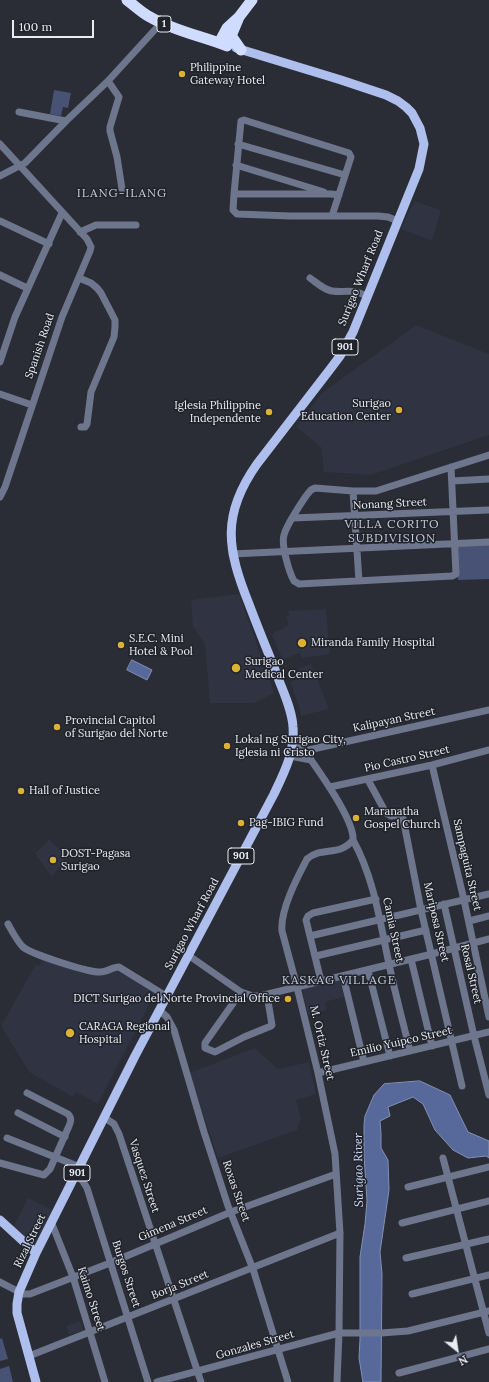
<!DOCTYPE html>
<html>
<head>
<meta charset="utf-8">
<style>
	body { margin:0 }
	#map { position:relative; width:489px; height:1382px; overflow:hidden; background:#2a2d35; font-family:Lora,serif }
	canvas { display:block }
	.north { position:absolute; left:437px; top:1330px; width:40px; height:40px; -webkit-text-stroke:3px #20232b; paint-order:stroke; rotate:150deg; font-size:11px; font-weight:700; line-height:16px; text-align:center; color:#eaecf1 }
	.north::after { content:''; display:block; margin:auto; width:14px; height:18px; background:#eaecf1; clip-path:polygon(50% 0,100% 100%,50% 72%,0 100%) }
	.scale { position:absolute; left:12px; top:20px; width:82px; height:18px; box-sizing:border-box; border:2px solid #eaecf1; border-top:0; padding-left:5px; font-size:12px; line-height:14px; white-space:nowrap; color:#eaecf1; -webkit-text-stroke:3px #20232b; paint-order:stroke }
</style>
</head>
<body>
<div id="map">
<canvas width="489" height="1382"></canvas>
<div class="north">N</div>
<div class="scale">100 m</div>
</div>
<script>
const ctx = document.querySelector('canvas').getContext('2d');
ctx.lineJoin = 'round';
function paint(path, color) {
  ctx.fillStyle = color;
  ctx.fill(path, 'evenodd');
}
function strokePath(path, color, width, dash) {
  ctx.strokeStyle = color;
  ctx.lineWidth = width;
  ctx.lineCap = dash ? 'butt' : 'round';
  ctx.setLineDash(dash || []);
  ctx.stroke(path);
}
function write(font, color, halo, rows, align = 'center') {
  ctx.font = font + ' Lora,serif';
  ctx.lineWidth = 3;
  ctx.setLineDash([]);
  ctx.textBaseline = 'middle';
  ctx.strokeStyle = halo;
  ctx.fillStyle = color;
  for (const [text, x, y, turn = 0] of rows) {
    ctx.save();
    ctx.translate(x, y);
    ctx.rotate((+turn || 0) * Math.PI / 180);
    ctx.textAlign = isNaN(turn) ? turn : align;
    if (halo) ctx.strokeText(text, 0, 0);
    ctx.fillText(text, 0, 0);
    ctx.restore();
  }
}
const built = new Path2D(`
	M414,201L441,210L432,241L401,229Z
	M416,325L489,354V435L371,475L324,472L321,447L296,427L322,393Z
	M239,594L274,693L254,703H210L205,644L193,627L191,600Z
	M326,609L330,654L302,658L299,653L283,660L271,634L289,625L286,617L289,615L288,611Z
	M311,664L329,709L301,716L299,707L290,682L302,677L299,668Z
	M49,839L67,857L52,877L35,854Z
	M44,957L82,972L117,970L156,991L98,1104L76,1092L73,1097L29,1072L1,1026L36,964L39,966Z
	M340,979L344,997L325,1002L327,1010L308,1015L302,989Z
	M255,1048L278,1069L309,1062L316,1094L296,1100L301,1118L297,1130L218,1158L189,1073Z
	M28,1198L55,1211L36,1248L13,1228Z
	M80,1321L84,1330L69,1335L66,1326Z`);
const green = new Path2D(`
	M54,90L71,93L68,108L63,107L61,116L50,114Z
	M489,544V579L458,580L457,545Z
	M2,1338L8,1359L0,1361V1339Z
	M9,1366L13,1382H0V1369Z`);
const water = new Path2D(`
	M132,660L152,670L147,680L127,670Z
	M420,1081L450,1095L468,1132L489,1141V1158L486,1156L468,1158L453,1150L435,1130L423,1104L413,1097L388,1107L390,1116L380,1121L381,1134V1148L388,1160L389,1190L380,1252L382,1274L381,1382H363L359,1358L360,1339V1257L365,1224L367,1201L364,1155V1125L365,1116L374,1095L384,1084Z`);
const minor = new Path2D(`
	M108,81L119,97L110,127V131L117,157L122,189
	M19,112L66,121
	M0,144L87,239L91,247L90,251L62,317L5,487L0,497
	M238,144L345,175
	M236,165L324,192
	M0,176L25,163L66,121L108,81L161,23
	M234,194H331L339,195
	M332,216L351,157L349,153L244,120L241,121L234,194L233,210L237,214L290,216H378L388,217L398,221
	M0,221L49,244
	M80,232L96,225H136
	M0,275L27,288
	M79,278L91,283L97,288L101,293L115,320V327L114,337L91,392L87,424L85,427H81
	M310,278C317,283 324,290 332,291C347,293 351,288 367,296
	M0,362L15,317L62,213
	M0,394L32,405
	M451,467L456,574L452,576L299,584L294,581C289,572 281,545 284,535C286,526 305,496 311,490L315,488L353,491H376L489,455
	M452,481L489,479
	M353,491L359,581
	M293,518L489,510
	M232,554L489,542
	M294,736C308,756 355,818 353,840C339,857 322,846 307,859C297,878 280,910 282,931L297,987L318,1073L335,1154L340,1233L339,1333L337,1382
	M304,751L489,710
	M290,756L311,760
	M432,765L464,900L489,1017
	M368,780L386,813L391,816L399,815L403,818L421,910L462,1086
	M330,787L432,765L489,750
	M353,840C374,878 380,922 389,964C395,993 403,1022 410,1051
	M444,904L474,1036L489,1095
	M469,921L489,916
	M8,924C12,931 17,941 23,947C31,954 87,972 99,972C106,973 112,967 119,967L166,996
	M310,936L489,894
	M188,955L241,992L253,996H260L432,954L489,939
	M316,956L426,930
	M411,959L432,1046
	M368,970L390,1056
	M343,976L364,1062
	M321,981L306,920L308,916L313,913L376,899
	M241,992L205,1043V1048L215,1052L244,1037L271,1026L272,1025L267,995
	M159,1010L167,1017L174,1030L204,1132L228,1206L253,1269L288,1382
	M318,1073L489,1032
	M18,1113L65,1137
	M105,1118L114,1124L119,1134L201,1382
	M7,1138L80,1167
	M443,1158L489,1333
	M0,1163L44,1175L50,1169L69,1126C71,1121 72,1118 68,1114L27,1093
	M76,1176L82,1180L87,1188L148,1382
	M408,1187L489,1167
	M402,1223L489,1201
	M52,1224L73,1277L105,1382
	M406,1258L489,1239
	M0,1282L23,1294H30L110,1263L231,1212L336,1174
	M412,1294L489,1275
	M29,1356L340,1233
	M399,1373L489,1349
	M157,1382L339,1333H381L408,1331L489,1311`);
const major = new Path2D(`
	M0,1220L36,1253
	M36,1382L17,1313V1304L19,1292L36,1253L135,1056L274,794C284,773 295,752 293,727C292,709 283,692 277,675C268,652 258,628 249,604C227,549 221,515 257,464L331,368L340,356L353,332L419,169L424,144L420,128L412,113L406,107L398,101L386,95L341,80L236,48`);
const highway = new Path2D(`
	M127,0C135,6 142,13 150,17C174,31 202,36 227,46L239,17
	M232,37L241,50
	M219,43L227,28L239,17L252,0`);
const markers = [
	[182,74,4,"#dbb233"],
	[399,410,4,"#dbb233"],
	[269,412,4,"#dbb233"],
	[302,643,5,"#dbb233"],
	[121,645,4,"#dbb233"],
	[236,668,5,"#dbb233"],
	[57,727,4,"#dbb233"],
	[227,746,4,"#dbb233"],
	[21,791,4,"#dbb233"],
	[356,818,4,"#dbb233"],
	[241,823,4,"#dbb233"],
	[53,860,4,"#dbb233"],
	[288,999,4,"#dbb233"],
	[70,1033,5,"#dbb233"]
];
const shields = [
	[164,24,14],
	[345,347,26],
	[241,856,26],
	[77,1173,26]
];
const shieldNames = [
	["1",164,24],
	["901",345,347],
	["901",241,856],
	["901",77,1173]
];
const poiNames = [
	["Philippine",190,68],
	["Gateway Hotel",190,81],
	["Surigao",391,404,"right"],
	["Education Center",391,417,"right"],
	["Iglesia Philippine",261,406,"right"],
	["Independente",261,419,"right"],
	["S.E.C. Mini",129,639],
	["Hotel & Pool",129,652],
	["Miranda Family Hospital",311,643],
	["Surigao",245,662],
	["Medical Center",245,675],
	["Provincial Capitol",65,721],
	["of Surigao del Norte",65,734],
	["Lokal ng Surigao City,",235,740],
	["Iglesia ni Cristo",235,753],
	["Hall of Justice",29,791],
	["Maranatha",364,812],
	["Gospel Church",364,825],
	["Pag-IBIG Fund",249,823],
	["DOST-Pagasa",61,854],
	["Surigao",61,867],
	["DICT Surigao del Norte Provincial Office",280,999,"right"],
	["CARAGA Regional",79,1027],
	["Hospital",79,1040]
];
const streetNames = [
	["Surigao Wharf Road",361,278,-68],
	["Spanish Road",40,346,-71],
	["Nonang Street",390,504,-3],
	["Kalipayan Street",394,720,-12],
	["Pio Castro Street",407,759,-13],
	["Sampaguita Street",467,865,77],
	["Mariposa Street",436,922,77],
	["Surigao Wharf Road",192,924,-62],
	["Camia Street",393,930,78],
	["Rosal Street",471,974,77],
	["Emilio Yuipco Street",401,1042,-13],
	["M. Ortiz Street",322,1043,77],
	["Vasquez Street",144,1176,72],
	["Roxas Street",236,1191,71],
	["Gimena Street",173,1224,-23],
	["Rizal Street",30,1241,-64],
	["Burgos Street",126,1274,72],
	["Borja Street",180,1285,-22],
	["Kaimo Street",91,1299,72],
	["Gonzales Street",255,1345,-16]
];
const neighbourhoodNames = [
	["ILANG-ILANG",122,194],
	["VILLA CORITO",392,525],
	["SUBDIVISION",392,539],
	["KASKAG VILLAGE",339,981]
];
const waterNames = [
	["Surigao River",359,1170,-91]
];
paint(built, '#2f3342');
paint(green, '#475275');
paint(water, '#57689a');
strokePath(water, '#8390b4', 1);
strokePath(minor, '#6e768d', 7);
strokePath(major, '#aebfee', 9);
strokePath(highway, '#d0dcff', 11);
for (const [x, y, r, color] of markers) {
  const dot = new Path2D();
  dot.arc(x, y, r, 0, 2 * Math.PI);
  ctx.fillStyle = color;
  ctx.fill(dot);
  strokePath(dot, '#20232b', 1.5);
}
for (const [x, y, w] of shields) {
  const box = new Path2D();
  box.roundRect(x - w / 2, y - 8, w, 16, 3);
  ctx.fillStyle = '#20232b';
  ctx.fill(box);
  strokePath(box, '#eaecf1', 1);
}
write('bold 10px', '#eaecf1', null, shieldNames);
write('11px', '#eaecf1', '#20232b', poiNames, 'left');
write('11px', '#eaecf1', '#20232b', streetNames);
ctx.letterSpacing = '1px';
write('12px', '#c7cbd6', '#20232b', neighbourhoodNames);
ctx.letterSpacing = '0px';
write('italic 12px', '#d3defe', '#20232b', waterNames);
</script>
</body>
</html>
